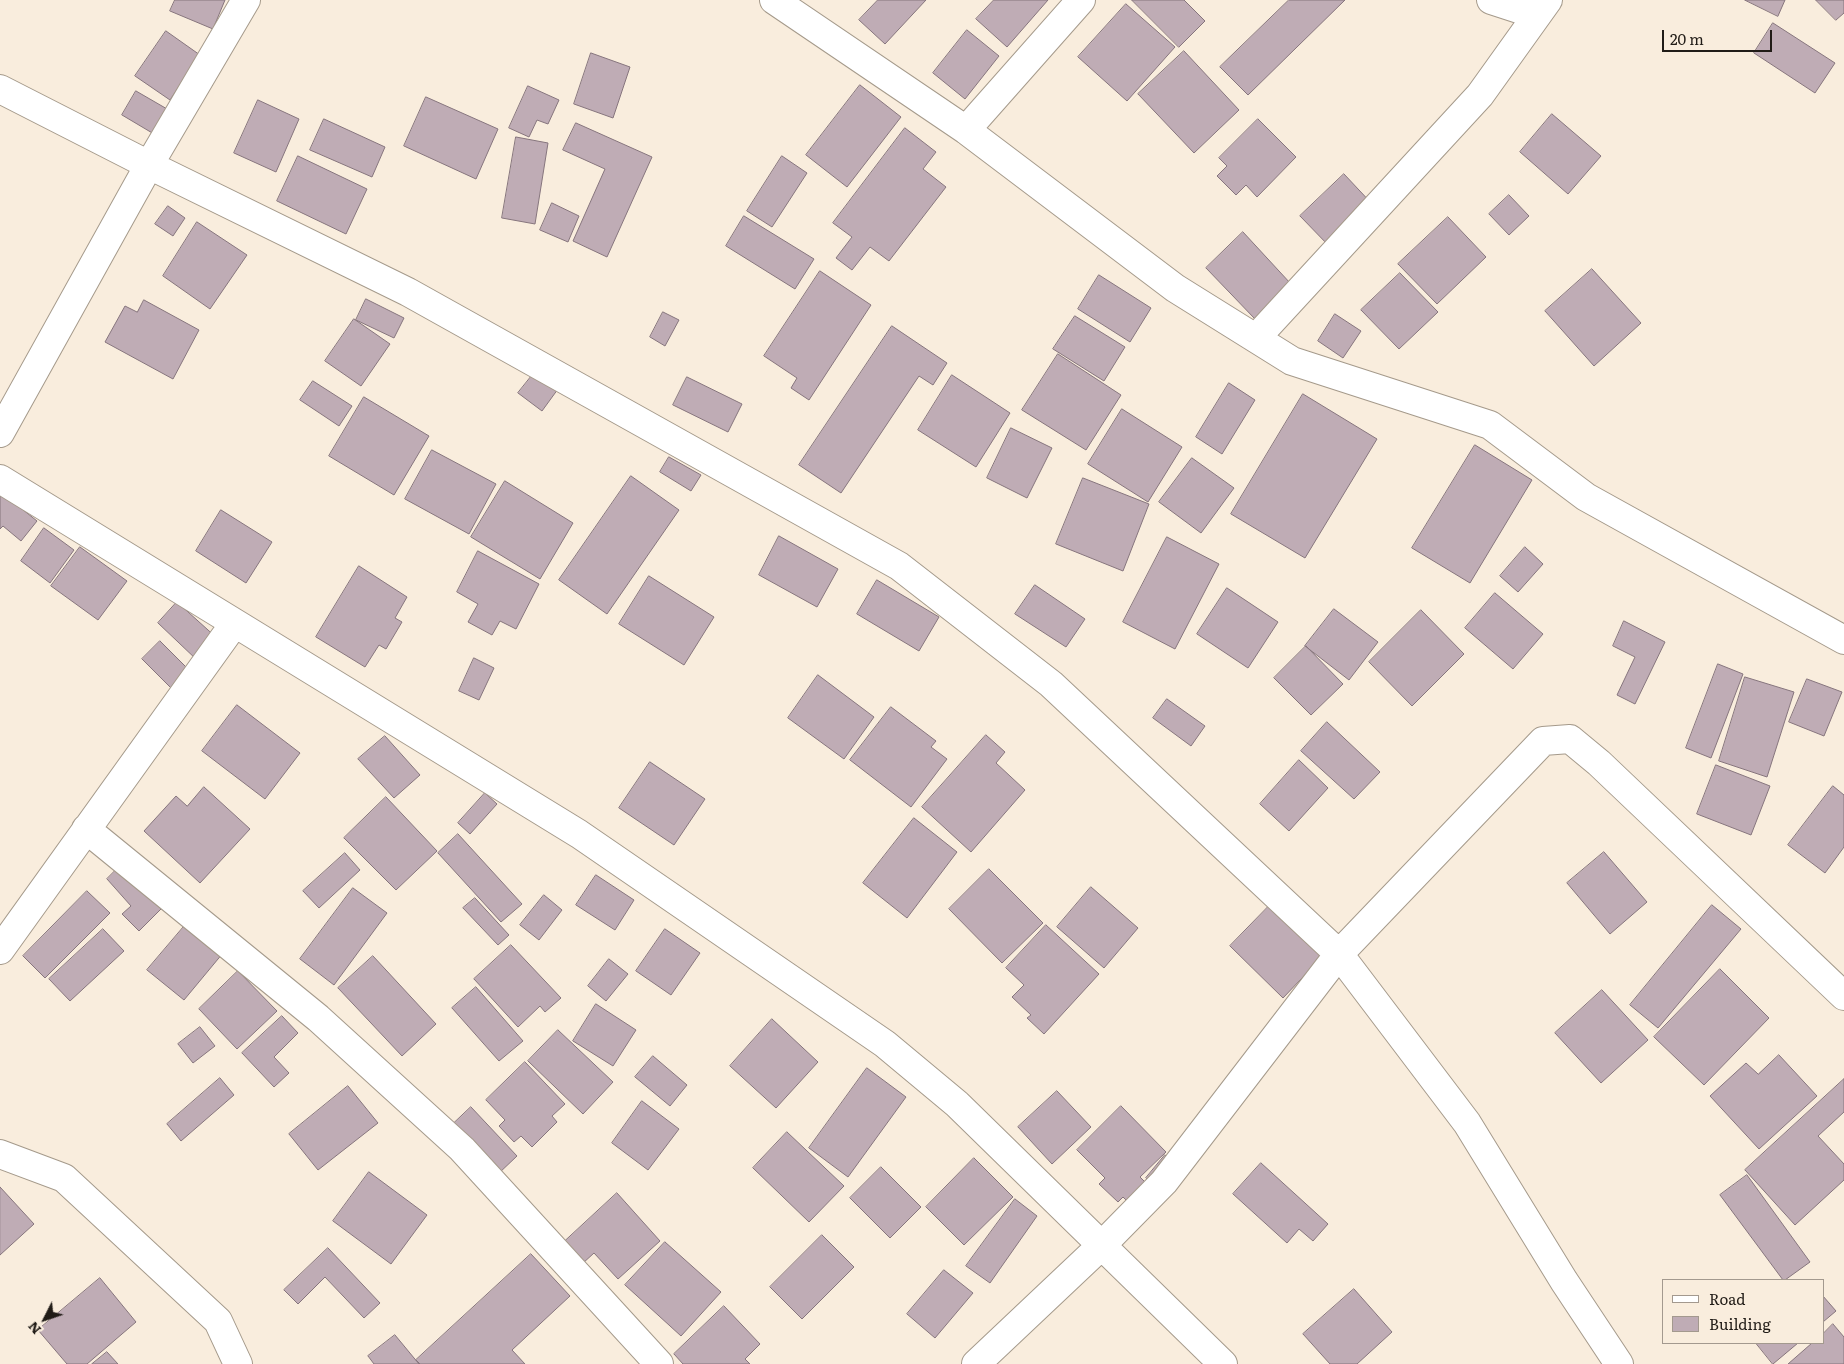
<!DOCTYPE html>
<html>
<head>
<meta charset="utf-8">
<style>
	body { margin:0 }
	#map { position:relative; width:1844px; height:1364px; overflow:hidden; background:#f9eddd; font-family:Literata,serif }
	canvas { display:block }
	.legend { position:absolute; left:1662px; top:1279px; width:162px; height:65px; box-sizing:border-box; background:#f9eddd; border:1px solid #a3998e; margin:0; padding:6px 9px; list-style:none; font-size:15px; color:#211c17 }
	.legend li { display:flex; align-items:center; gap:10px; height:25px }
	.legend b { width:25px; border:1px solid #a3998e }
	.north { position:absolute; left:20px; top:1294px; width:50px; height:50px; -webkit-text-stroke:4px #f9eddd; paint-order:stroke; rotate:229deg; font-size:14px; font-weight:700; line-height:20px; text-align:center; color:#211c17 }
	.north::after { content:''; display:block; margin:auto; width:18px; height:22px; background:#211c17; clip-path:polygon(50% 0,100% 100%,50% 72%,0 100%) }
	.scale { position:absolute; left:1662px; top:30px; width:110px; height:22px; box-sizing:border-box; border:2px solid #211c17; border-top:0; padding-left:6px; font-size:15px; line-height:18px; white-space:nowrap; color:#211c17; -webkit-text-stroke:4px #f9eddd; paint-order:stroke }
</style>
</head>
<body>
<div id="map">
<canvas width="1844" height="1364"></canvas>
<ul class="legend">
<li><b style="height:6px;background:#fff"></b>Road</li>
<li><b style="height:14px;background:#bfacb5"></b>Building</li>
</ul>
<div class="north">N</div>
<div class="scale">20 m</div>
</div>
<script>
const ctx = document.querySelector('canvas').getContext('2d');
ctx.lineJoin = 'round';
function paint(path, color) {
  ctx.fillStyle = color;
  ctx.fill(path, 'evenodd');
}
function strokePath(path, color, width, dash) {
  ctx.strokeStyle = color;
  ctx.lineWidth = width;
  ctx.lineCap = dash ? 'butt' : 'round';
  ctx.setLineDash(dash || []);
  ctx.stroke(path);
}
const building = new Path2D(`
	M175,0H225L213,29L170,11Z
	M878,0H926L885,44L859,20Z
	M994,0H1048L1007,47L976,19Z
	M1132,0H1184L1205,21L1179,47Z
	M1289,0H1345L1248,95L1220,67Z
	M1745,0H1785L1778,16Z
	M1816,0H1844V13L1836,20Z
	M1126,4L1175,47L1127,101L1078,57Z
	M1773,23L1835,63L1815,93L1754,53Z
	M967,30L999,56L965,99L933,73Z
	M166,31L200,55L170,100L135,76Z
	M1184,51L1239,110L1194,153L1138,94Z
	M591,53L630,67L613,118L574,104Z
	M860,85L901,117L847,187L806,155Z
	M528,86L559,100L548,124L537,120L529,137L509,128Z
	M136,91L174,113L159,137L122,115Z
	M426,97L498,129L476,179L404,146Z
	M258,100L299,119L276,172L234,153Z
	M1552,114L1601,156L1568,194L1520,152Z
	M324,119L385,147L372,177L310,150Z
	M1258,119L1296,157L1257,197L1246,185L1236,195L1217,176L1227,166L1219,158Z
	M576,123L652,157L607,257L573,241L605,169L563,150Z
	M905,128L936,152L923,169L946,187L889,261L870,247L852,270L836,258L852,237L833,223Z
	M516,137L548,143L535,224L502,218Z
	M298,156L367,189L346,234L277,201Z
	M782,156L807,173L772,227L747,211Z
	M1344,174L1374,206L1330,247L1300,216Z
	M1509,195L1529,216L1509,235L1489,214Z
	M552,203L579,216L568,242L540,230Z
	M168,206L185,218L173,236L155,224Z
	M744,216L814,259L795,289L726,246Z
	M1448,217L1486,257L1437,304L1398,264Z
	M197,222L247,255L210,309L163,276Z
	M1243,232L1291,284L1255,319L1206,268Z
	M1592,269L1641,323L1594,366L1545,311Z
	M820,271L871,305L809,400L791,388L797,378L764,356Z
	M1400,273L1438,312L1399,349L1361,310Z
	M1099,275L1151,308L1130,342L1078,309Z
	M366,299L404,318L394,338L356,320Z
	M144,300L199,330L173,379L105,342L125,306L137,312Z
	M663,312L679,320L665,346L650,337Z
	M1335,314L1361,331L1343,358L1318,341Z
	M1075,316L1125,347L1104,381L1053,349Z
	M354,319L390,344L361,386L325,361Z
	M892,326L947,363L933,385L919,376L841,493L799,465Z
	M1058,354L1121,395L1086,450L1022,410Z
	M534,373L558,389L542,411L518,393Z
	M952,375L1010,413L976,467L918,430Z
	M687,377L742,404L728,432L673,405Z
	M313,381L352,406L339,426L300,400Z
	M1229,383L1255,400L1222,454L1196,437Z
	M1303,394L1377,439L1305,558L1231,514Z
	M364,397L429,436L394,495L329,456Z
	M1122,409L1182,447L1148,502L1088,464Z
	M1011,428L1052,448L1027,498L987,478Z
	M1475,445L1532,480L1470,583L1412,548Z
	M432,450L496,484L469,534L405,499Z
	M669,457L701,475L691,491L660,472Z
	M1192,458L1234,488L1201,533L1159,502Z
	M631,476L679,510L607,614L559,580Z
	M1083,478L1149,504L1123,571L1056,544Z
	M505,481L573,523L540,579L471,537Z
	M2,493L37,521L21,541L3,526L0,529V496Z
	M221,510L272,542L246,583L196,551Z
	M44,528L74,550L50,583L21,561Z
	M779,536L838,569L817,607L759,575Z
	M1167,537L1219,564L1175,649L1123,622Z
	M80,547L127,581L98,620L51,586Z
	M1525,547L1543,564L1518,592L1500,576Z
	M478,551L539,584L516,629L500,621L492,635L468,622L478,604L457,592Z
	M359,566L407,597L395,618L402,622L386,649L379,645L365,667L316,637Z
	M649,576L714,617L684,665L619,624Z
	M877,580L939,617L919,651L857,614Z
	M1035,585L1085,619L1066,647L1015,614Z
	M1227,588L1278,622L1248,668L1197,634Z
	M1495,593L1543,634L1513,669L1465,628Z
	M177,602L218,639L198,661L158,623Z
	M1334,609L1378,642L1349,680L1305,646Z
	M1421,610L1464,654L1412,706L1369,662Z
	M1624,621L1665,642L1635,704L1617,695L1635,657L1613,646Z
	M160,641L191,672L173,690L142,659Z
	M1306,646L1343,684L1311,715L1274,678Z
	M474,658L494,668L479,700L459,691Z
	M1718,664L1743,674L1711,758L1686,748Z
	M818,675L874,717L844,759L788,718Z
	M1745,677L1794,692L1767,777L1719,761Z
	M1807,679L1842,692L1824,736L1789,722Z
	M1167,699L1205,726L1191,746L1153,718Z
	M237,705L300,753L265,799L202,751Z
	M891,707L936,741L931,747L947,759L911,807L850,760Z
	M1327,722L1380,772L1354,799L1301,751Z
	M986,735L1005,752L996,763L1025,790L971,852L922,807Z
	M385,736L420,775L394,798L358,759Z
	M1299,760L1328,788L1289,831L1260,804Z
	M650,762L705,799L674,845L619,808Z
	M1716,765L1770,786L1751,835L1697,814Z
	M1833,786L1844,795V847L1825,873L1788,845Z
	M204,787L250,829L200,883L144,831L176,796L187,806Z
	M485,793L497,804L470,834L458,823Z
	M386,797L437,851L396,890L344,838Z
	M914,818L957,852L907,918L863,883Z
	M458,834L522,904L501,922L438,853Z
	M1604,852L1647,902L1610,934L1567,883Z
	M345,853L360,870L319,908L303,891Z
	M122,864L163,907L139,931L122,914L131,906L107,879Z
	M989,869L1043,923L1002,963L949,909Z
	M596,875L634,900L615,930L576,905Z
	M1091,887L1138,928L1104,968L1057,927Z
	M353,888L387,913L334,985L300,959Z
	M87,891L110,913L45,978L23,956Z
	M544,895L562,910L539,940L520,925Z
	M475,898L509,935L498,945L463,908Z
	M1712,905L1741,929L1658,1028L1630,1005Z
	M1269,906L1322,957L1283,998L1230,946Z
	M187,923L223,953L184,1000L147,970Z
	M1046,925L1099,974L1044,1034L1027,1018L1031,1015L1012,997L1024,985L1006,968Z
	M103,929L124,951L70,1001L49,979Z
	M665,929L700,953L671,995L636,971Z
	M511,945L561,998L545,1012L540,1006L518,1027L474,979Z
	M373,956L436,1024L402,1056L338,988Z
	M609,959L628,974L606,1001L588,986Z
	M1720,969L1769,1018L1704,1085L1654,1037Z
	M238,971L277,1011L237,1049L199,1009Z
	M476,987L523,1041L499,1061L452,1008Z
	M1602,990L1648,1040L1601,1083L1555,1033Z
	M596,1004L636,1030L613,1066L573,1041Z
	M282,1016L298,1033L274,1057L289,1073L274,1087L242,1053Z
	M772,1019L818,1062L776,1108L730,1066Z
	M200,1027L215,1046L193,1063L178,1044Z
	M558,1030L613,1082L583,1114L528,1061Z
	M1779,1055L1817,1096L1759,1149L1710,1096L1746,1063L1758,1074Z
	M653,1056L687,1085L670,1106L635,1077Z
	M525,1062L565,1104L552,1116L557,1122L532,1147L521,1136L514,1142L499,1126L505,1120L486,1100Z
	M867,1068L906,1097L848,1177L809,1148Z
	M220,1078L234,1095L181,1141L167,1124Z
	M1844,1079V1112L1818,1136L1844,1164V1180L1795,1225L1745,1170Z
	M348,1086L378,1123L318,1170L289,1134Z
	M1057,1091L1091,1127L1052,1164L1018,1127Z
	M642,1101L679,1129L648,1170L612,1143Z
	M1121,1106L1166,1152L1140,1177L1149,1186L1131,1205L1123,1197L1118,1202L1099,1184L1105,1178L1077,1150Z
	M471,1107L517,1156L497,1175L451,1126Z
	M787,1132L844,1186L809,1222L753,1168Z
	M1165,1155L1174,1164L1156,1186L1146,1178Z
	M974,1158L1013,1197L964,1245L926,1207Z
	M1261,1163L1328,1224L1313,1241L1299,1229L1287,1243L1233,1194Z
	M881,1167L921,1207L890,1238L850,1198Z
	M369,1172L427,1215L391,1264L333,1221Z
	M1747,1175L1810,1262L1785,1280H1783L1720,1195Z
	M0,1187L34,1224L0,1255Z
	M617,1193L660,1241L618,1279L594,1253L582,1264L563,1243Z
	M1015,1199L1037,1216L990,1283L966,1266Z
	M822,1235L854,1267L802,1319L770,1287Z
	M665,1242L721,1292L681,1336L625,1285Z
	M328,1248L380,1303L364,1318L325,1277L298,1304L284,1290Z
	M531,1254L570,1296L512,1350L525,1364H420L416,1360Z
	M944,1270L973,1293L935,1338L907,1314Z
	M100,1278L136,1322L87,1364H67L38,1330Z
	M1354,1289L1392,1332L1357,1364H1330L1303,1334Z
	M1823,1296L1836,1311L1823,1322Z
	M724,1306L760,1344L745,1359L750,1364H683L674,1354Z
	M1833,1324L1844,1337V1364H1788L1812,1343H1823V1334Z
	M395,1335L419,1364H374L368,1356Z
	M1756,1343H1798L1773,1364Z
	M107,1352L118,1364H92Z`);
const street = new Path2D(`
	M774,0L966,130L1175,288L1292,361L1490,425L1586,497L1844,640
	M1491,0L1537,15
	M0,89L149,165L408,292L899,566L1051,684L1339,954L1467,1123L1564,1281L1619,1364
	M966,130L1081,0
	M1256,338L1480,95L1548,0
	M0,433L149,165L246,0
	M0,479L579,834L885,1044L957,1104L1223,1364
	M86,829L318,1018L462,1149L659,1364
	M0,950L234,624
	M0,1154L64,1178L218,1321L238,1364
	M976,1364L1102,1245L1164,1182L1339,954L1543,741L1570,739L1599,763L1844,996`);
paint(building, '#bfacb5');
strokePath(building, '#86757d', 1);
strokePath(street, '#a59a8b', 30);
strokePath(street, '#fff', 28);
</script>
</body>
</html>
